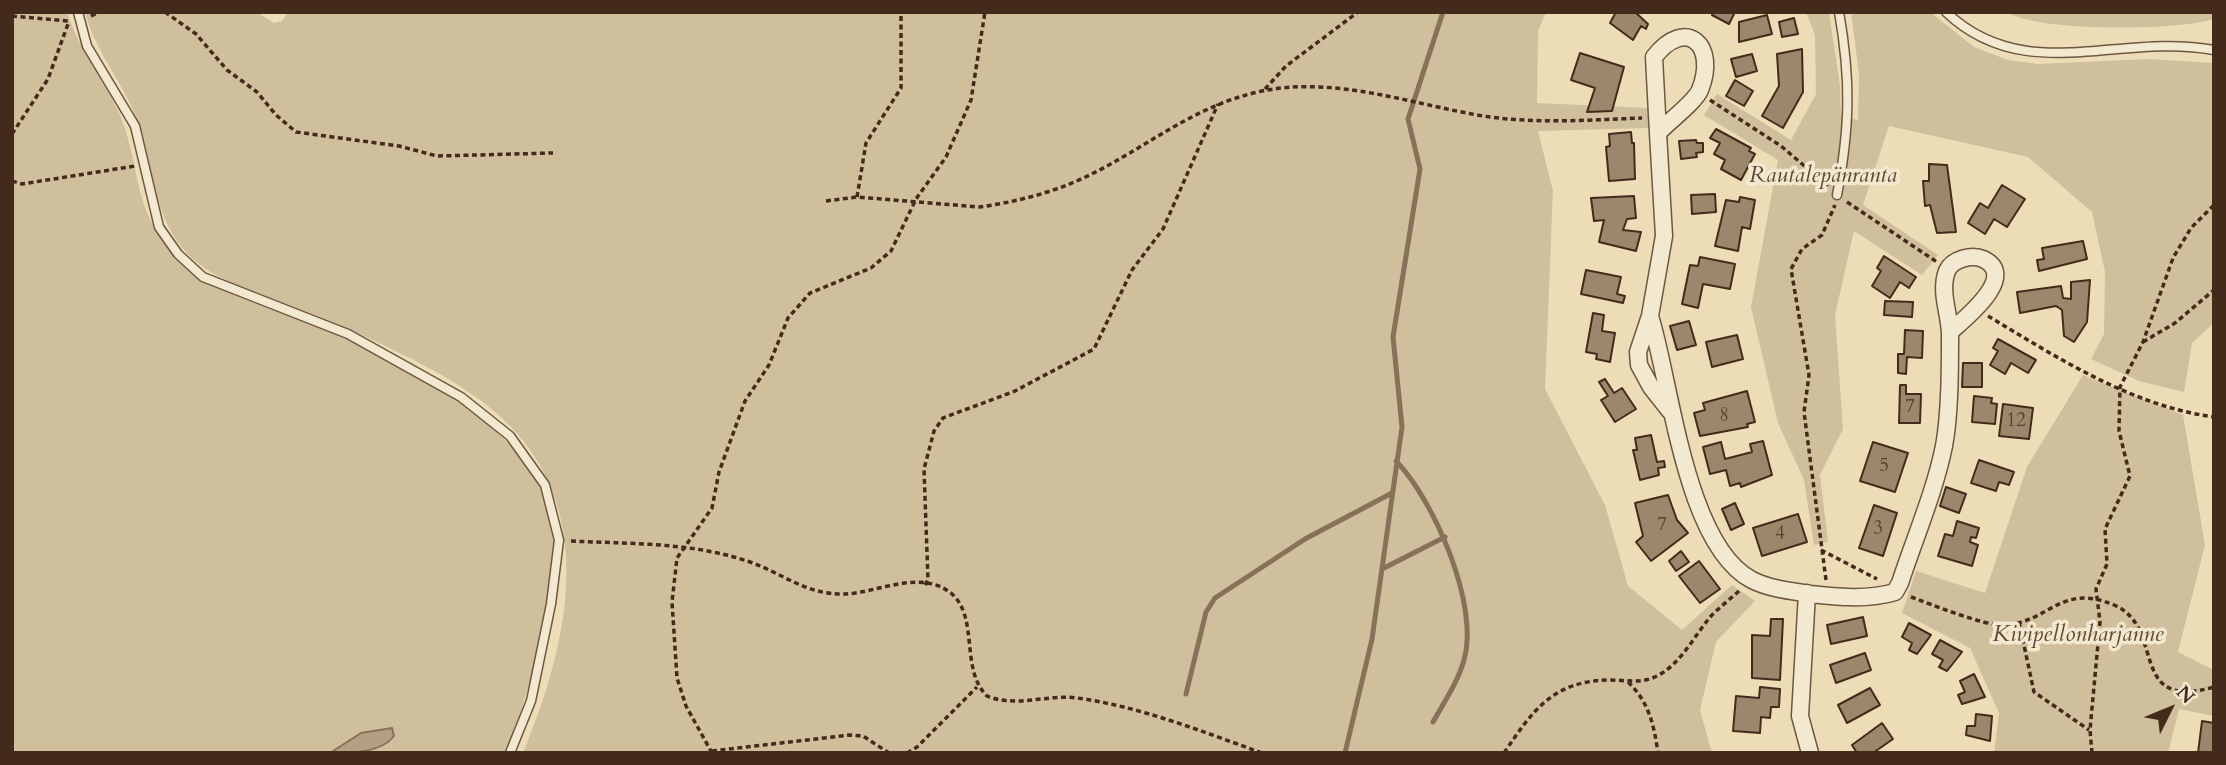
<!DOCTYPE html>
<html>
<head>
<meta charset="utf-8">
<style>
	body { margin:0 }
	#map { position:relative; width:2226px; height:765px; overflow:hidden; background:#edddb7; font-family:Cardo,serif }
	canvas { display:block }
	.frame { position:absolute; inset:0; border:14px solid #432a1b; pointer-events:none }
	.north { position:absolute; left:2135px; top:674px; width:70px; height:70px; -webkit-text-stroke:5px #f3e9d0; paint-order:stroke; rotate:47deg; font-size:19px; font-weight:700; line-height:28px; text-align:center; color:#432a1b }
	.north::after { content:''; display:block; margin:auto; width:24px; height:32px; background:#432a1b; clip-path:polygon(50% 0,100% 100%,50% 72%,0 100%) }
</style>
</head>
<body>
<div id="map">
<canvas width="2226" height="765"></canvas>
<div class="frame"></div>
<div class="north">N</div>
</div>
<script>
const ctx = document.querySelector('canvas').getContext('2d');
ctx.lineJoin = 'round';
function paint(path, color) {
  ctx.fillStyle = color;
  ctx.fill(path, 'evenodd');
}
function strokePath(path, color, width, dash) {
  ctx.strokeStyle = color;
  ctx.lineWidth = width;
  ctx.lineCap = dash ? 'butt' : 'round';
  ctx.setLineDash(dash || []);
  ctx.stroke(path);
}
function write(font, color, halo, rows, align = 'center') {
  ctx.font = font + ' Cardo,serif';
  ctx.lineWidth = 7;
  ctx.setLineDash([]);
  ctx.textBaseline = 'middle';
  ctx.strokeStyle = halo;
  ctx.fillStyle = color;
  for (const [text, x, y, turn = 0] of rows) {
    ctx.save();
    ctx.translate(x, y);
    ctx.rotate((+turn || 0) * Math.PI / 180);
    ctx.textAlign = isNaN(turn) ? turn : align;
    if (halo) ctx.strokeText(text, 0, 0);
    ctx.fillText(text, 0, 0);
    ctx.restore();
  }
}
const green = new Path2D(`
	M12,12H67C79,50 104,80 120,115C134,148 135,185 149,217C157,236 176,256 191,271C217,294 291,315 326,330C406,365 539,430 553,527C557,557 550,587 544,616C536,663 524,709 505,753H353L391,740L394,736L392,728L330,753H12Z
	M85,12H256L274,23L282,21L288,12H1546L1538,31L1537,103L1650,108V128L1538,131L1553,191L1545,389L1605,505L1628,586L1682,630L1732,585L1755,601L1716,642L1700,710L1712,753H523C567,647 599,516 509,425C471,386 413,359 364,336C333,321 299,309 266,296C243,287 219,280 199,264C150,226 156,164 134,112C119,78 94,48 85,12Z
	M1806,12H1829L1840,86L1841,117L1858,120L1859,74L1851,12H1930L1974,47L2008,60L2038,64L2149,59L2214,63V323L2192,343L2184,392L2139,381L2091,359L2104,334L2105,272L2092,212L2028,157L1889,126L1863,205L1938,255L1922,275L1854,231L1835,315L1843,429L1820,475L1828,542L1814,545L1804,480L1778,423L1751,307L1778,160L1704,115L1717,94L1791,140L1816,94L1815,35Z
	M2006,12H2214V19C2177,31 2039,32 2006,12Z
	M2083,375L2183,415L2205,545L2178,652L2214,670V716L2179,709L2168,753H1994L1999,713L1970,648L1902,613L1916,571L1985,593L2027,467Z`);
const water = new Path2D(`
	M392,728L394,736C381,753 350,753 330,753L361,733Z`);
const stream = new Path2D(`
	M1396,461C1434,500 1480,606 1464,660C1458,682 1444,702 1433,722
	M1382,569L1445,537
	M1186,694L1206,612L1215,598L1305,539L1392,493
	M1345,753L1372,639L1402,427L1393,337L1420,169L1408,119L1443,12`);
const building = new Path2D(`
	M1616,12H1635L1648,24L1646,29L1641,26L1633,40L1610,23Z
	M1713,12H1735L1729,24L1712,15Z
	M1767,15L1772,34L1739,42V22Z
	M1794,18L1798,34L1782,37L1779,22Z
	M1802,49L1803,92L1783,128L1762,116L1779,86L1777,54Z
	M1580,53L1624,67L1612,111L1587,112L1595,88L1571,80Z
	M1752,54L1757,71L1736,77L1731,59Z
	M1735,80L1753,91L1744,106L1726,96Z
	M1716,129L1751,148L1749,151L1755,154L1741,180L1721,169L1725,160L1714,154L1720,143L1710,138Z
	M1631,132L1632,143H1634L1635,179L1609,181L1606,147L1610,146L1609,134Z
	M1696,140L1697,143H1703V152L1696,153L1697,157L1681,159L1679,141Z
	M1929,164L1947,165L1956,232L1937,233L1930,205L1925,206L1923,181H1929Z
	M2002,185L2025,199L2007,227L1994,219L1985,234L1968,223L1980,203L1988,208Z
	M1715,194L1716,212L1692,214L1691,195Z
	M1634,196L1636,218L1627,219L1623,230L1641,232L1636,251L1599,242L1604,220L1594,221L1591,198Z
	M1740,197L1755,200L1750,229L1742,227L1738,251L1715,246L1726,200L1739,202Z
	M2083,241L2087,259L2039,271L2037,260L2044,259L2042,248Z
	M1884,256L1916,277L1909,288L1900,282L1890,298L1872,286L1881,271L1877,268Z
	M1700,257L1735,264L1730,289L1703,284L1698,308L1682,304L1690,265L1698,266Z
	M1586,270L1621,277L1617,294L1625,296L1623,303L1581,294Z
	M2090,280L2087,322L2074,342L2064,336L2062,310L2056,306L2020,313L2017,292L2061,286L2063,298L2071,299V282Z
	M1885,301L1913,302L1912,317L1884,315Z
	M1593,313L1604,315L1602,331L1615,333L1610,362L1596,359L1597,354L1586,352Z
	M1689,321L1696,345L1677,350L1670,326Z
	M1905,330L1923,331L1922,358L1907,357L1906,374L1898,373V354H1904Z
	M1737,335L1743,359L1712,367L1706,342Z
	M1998,339L2036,360L2028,373L2011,363L2005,374L1990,365L1998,351L1993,348Z
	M1963,363H1982V387H1962Z
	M1605,379L1614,393L1622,388L1636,409L1615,422L1601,400L1608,396L1599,382Z
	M1900,385H1906V394H1921L1920,423H1899Z
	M1747,391L1755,422L1747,424L1748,427L1700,436L1694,413L1705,410L1703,403Z
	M1974,396L1992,398L1991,403L1997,404L1995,424L1972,422Z
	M2003,404L2033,408L2029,439L1999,436Z
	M1651,435L1657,462L1664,461L1665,467L1658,468L1659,475L1640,480L1633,450H1637L1635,438Z
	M1763,441L1772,475L1741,487L1740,483L1730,486L1726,470L1710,474L1703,447L1721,442L1725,459L1752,452L1750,444Z
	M1873,442L1908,453L1895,492L1860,481Z
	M1979,460L2014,472L2009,485L1999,482L1996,491L1971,483Z
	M1946,487L1966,494L1959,513L1940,506Z
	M1668,495L1677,520L1688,533L1651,561L1636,542L1643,536L1635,503Z
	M1735,503L1744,524L1731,530L1722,509Z
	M1874,505L1897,513L1883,556L1859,548Z
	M1798,514L1807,542L1762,556L1753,528Z
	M1957,521L1979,528L1976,538L1971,537L1970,542L1978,545L1972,566L1938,556L1945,534L1953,536Z
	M1681,551L1689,562L1676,571L1669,561Z
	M1699,561L1720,589L1700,603L1679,576Z
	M1863,617L1867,636L1831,644L1827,625Z
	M1771,619H1783L1780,680L1752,678V635L1770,636Z
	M1909,623L1931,635L1917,654L1909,650L1912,643L1902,637Z
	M1940,640L1962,652L1947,671L1939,667L1943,660L1932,654Z
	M1865,653L1871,670L1836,683L1830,665Z
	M1974,674L1985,697L1962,704L1958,695L1965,692L1960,681Z
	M1760,687L1780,689L1779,707H1771L1770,718L1761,717L1760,733L1733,731L1736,696L1759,698Z
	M1870,688L1880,705L1847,723L1838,705Z
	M1976,714L1992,716L1990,741L1966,735L1967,726H1975Z
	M2202,721L2214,723V753H2198Z
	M1882,723L1893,739L1873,753H1857L1852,745Z`);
const path = new Path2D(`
	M165,12L196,34L227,70L257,92L276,115L296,132L399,146L437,156L553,153
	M12,16L69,21
	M91,16L100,12
	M1265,89L1286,66L1358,12
	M1710,100L1781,146L1828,186
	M12,134L48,79L68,24
	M12,181L22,184L135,166
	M857,197L866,143L901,88V12
	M826,201L857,197L979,207C1010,203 1043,195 1072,183C1139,155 1187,107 1262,91C1336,76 1411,104 1483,116C1536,124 1589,120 1642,118
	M1847,202L1937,262
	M1988,316C2058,358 2132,406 2214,417
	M2143,342L2175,323L2214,290
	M571,541C630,544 693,542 750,562C782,573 806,595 844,594C878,593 921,568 952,594C979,618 960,670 987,696C1016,708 1047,694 1077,698C1138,706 1204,732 1262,753
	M1821,550L1877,579
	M1826,580L1804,412L1809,375L1791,269L1802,249L1822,235L1835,205
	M925,585L928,580L924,469L934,431L943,418L1015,391L1094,349L1132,270L1163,229L1218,104
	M1911,597C1930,604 1985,626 2003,625C2050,623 2060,582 2114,605C2167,627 2126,712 2214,687
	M2019,622L2034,692L2089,730
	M1628,682C1649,702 1654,725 1658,753
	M712,751L850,735L863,736L889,753
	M712,753L686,706L677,678L672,602L677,558L712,508L719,472L745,401L769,365L788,318L810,293L871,268L891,251L916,199L946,157L971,100L985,12
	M907,753L917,747L977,687
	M1504,753C1533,710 1553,681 1609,680C1626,680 1641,684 1657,676C1681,664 1694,636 1711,616C1720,607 1730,599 1739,591
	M2092,753L2090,730L2100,622L2096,589L2107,564L2105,529L2130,476L2119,431L2120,387L2143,342L2173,258L2191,228L2214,205`);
const service = new Path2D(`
	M78,12L87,46L135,126L159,227L178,254L203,277L348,334L461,397L510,436L545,485L559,540L551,604L531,701L510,753
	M1946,12C2025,87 2119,32 2214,50
	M1837,195C1850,127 1851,80 1839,12`);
const minor = new Path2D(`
	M1658,133L1654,57C1686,16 1718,45 1700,90C1695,102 1668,122 1658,133L1664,236L1650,316L1638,352L1639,365L1651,387L1670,411
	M1650,316C1671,383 1685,545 1752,580C1770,589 1791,591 1810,594C1836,597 1869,600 1895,592L1900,583C1914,540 1935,491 1944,446C1950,414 1950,368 1950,335C1950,314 1939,292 1947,271C1952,259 1972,254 1983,259C2020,276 1963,320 1950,332
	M1807,593L1800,716L1810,753`);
const numberNames = [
	["7",1910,408],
	["8",1724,417],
	["12",2016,422],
	["5",1884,467],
	["7",1662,526],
	["3",1878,530],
	["4",1780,535]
];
const parkNames = [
	["Rautalepänranta",1823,177],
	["Kivipellonharjanne",2078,636]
];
paint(green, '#d0bf9c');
paint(water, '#b3a082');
strokePath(water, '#867159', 2);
strokePath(stream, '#867159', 5);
paint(building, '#9b876c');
strokePath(building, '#432a1b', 2);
strokePath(service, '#6e5742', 11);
strokePath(minor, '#6e5742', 19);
strokePath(path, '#432a1b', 3.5, [5, 3.5]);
strokePath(service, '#f3e9d0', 8);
strokePath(minor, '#f3e9d0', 16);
write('19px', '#59412f', null, numberNames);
write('italic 23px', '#5f4835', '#f3e9d0', parkNames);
</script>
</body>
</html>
